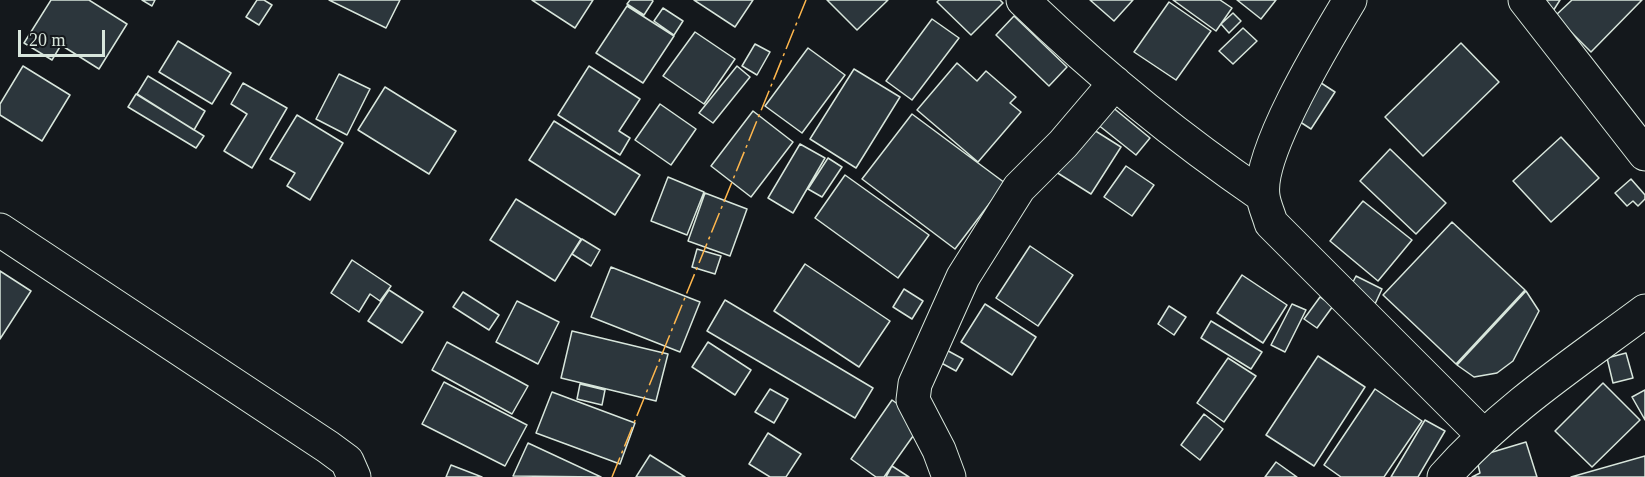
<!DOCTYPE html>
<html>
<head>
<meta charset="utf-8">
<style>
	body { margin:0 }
	#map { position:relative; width:1645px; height:477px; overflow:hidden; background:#14181c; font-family:Georgia,serif }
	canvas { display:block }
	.scale { position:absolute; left:18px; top:30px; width:87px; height:27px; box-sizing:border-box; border:3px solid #d8e6dc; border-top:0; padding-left:8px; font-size:18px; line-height:21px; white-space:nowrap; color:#d8e6dc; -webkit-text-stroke:4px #14181c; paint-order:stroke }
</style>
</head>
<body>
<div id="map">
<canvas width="1645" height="477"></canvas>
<div class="scale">20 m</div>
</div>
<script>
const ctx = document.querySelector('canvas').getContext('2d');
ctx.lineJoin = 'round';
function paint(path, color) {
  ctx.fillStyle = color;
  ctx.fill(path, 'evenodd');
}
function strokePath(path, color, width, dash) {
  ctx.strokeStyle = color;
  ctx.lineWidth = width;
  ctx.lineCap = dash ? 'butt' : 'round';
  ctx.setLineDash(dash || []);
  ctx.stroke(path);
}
const building = new Path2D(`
	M51,0H89L127,24L99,69L61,45L52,60L24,43Z
	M142,0H155L152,6Z
	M257,0H264L272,5L259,25L246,17Z
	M329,0H400L386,28Z
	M532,0H593L575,28Z
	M630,0H652L653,1L644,15L627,4Z
	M694,0H753L735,27Z
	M827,0H888L857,30Z
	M939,0H1000L1003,3L971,35L937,2Z
	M1090,0H1133L1114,21Z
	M1173,0H1220L1232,8L1216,31Z
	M1237,0H1276L1261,19Z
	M1537,0H1560L1553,11Z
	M1572,0H1642L1591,52L1555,16Z
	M1169,2L1211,31L1176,80L1134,52Z
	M627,6L674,36L643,83L596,53Z
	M663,8L683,21L674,35L654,21Z
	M1233,13L1241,21L1229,33L1221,24Z
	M1014,16L1067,67L1049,86L996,35Z
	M932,19L959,38L912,100L886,81Z
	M1243,28L1257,41L1233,64L1219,51Z
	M695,32L735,59L704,104L663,76Z
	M178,41L231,73L212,104L159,72Z
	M1461,43L1499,82L1423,156L1385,117Z
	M755,44L770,52L757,75L742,66Z
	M808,48L845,75L802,133L765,106Z
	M957,63L977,81L986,71L1016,97L1010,103L1021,112L978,162L917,110Z
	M23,66L70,95L42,141L0,115V104Z
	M589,66L640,99L619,131L630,138L620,155L558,115Z
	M737,66L750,77L713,123L699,113Z
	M854,69L900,97L856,168L810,139Z
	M339,74L370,89L347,135L316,119Z
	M148,76L205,111L194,130L137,94Z
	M1318,81L1335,92L1311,129L1294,118Z
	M243,83L287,108L252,168L224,151L247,114L231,104Z
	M385,87L456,131L429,174L358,130Z
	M136,94L204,136L196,148L128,107Z
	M660,104L696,129L671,165L635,140Z
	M1111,106L1150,138L1136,155L1097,124Z
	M753,111L793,142L751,197L711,166Z
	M912,114L1005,183L955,249L862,179Z
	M297,115L343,143L310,200L287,186L295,173L270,159Z
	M554,121L640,175L615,215L529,160Z
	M1086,125L1121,147L1091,194L1056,172Z
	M1561,137L1599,178L1551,222L1513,181Z
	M800,144L825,158L793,213L768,198Z
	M1390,149L1446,203L1416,234L1360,181Z
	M828,158L842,167L822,197L808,189Z
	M1126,166L1154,185L1132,216L1104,197Z
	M845,175L929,235L898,278L815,218Z
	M668,177L704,192L687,235L651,221Z
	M1631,179L1645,195V199L1638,206L1633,201L1627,206L1615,193Z
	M705,193L747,209L730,256L688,241Z
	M516,199L581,239L555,281L490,240Z
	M1363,201L1412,240L1378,281L1330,241Z
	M1452,222L1525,290L1456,364L1383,295Z
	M582,239L600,250L591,266L572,254Z
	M1030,246L1073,275L1038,326L996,298Z
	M697,249L721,256L715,274L692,267Z
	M352,260L391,286L380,301L370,294L359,312L331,293Z
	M805,264L890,321L859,367L774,311Z
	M611,267L700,302L680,352L591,317Z
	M0,271L31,291L0,339Z
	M1242,275L1287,305L1263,343L1217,313Z
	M1356,276L1382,289L1375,304L1349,290Z
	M904,289L923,301L912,319L893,307Z
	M389,290L423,312L402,343L368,321Z
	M1526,291L1539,311L1513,361L1497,373L1474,377L1457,365Z
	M463,292L499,315L489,330L453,307Z
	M1320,297L1333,306L1317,328L1304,319Z
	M725,300L873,388L855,418L707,331Z
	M517,301L559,322L538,364L496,342Z
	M985,304L1036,337L1012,375L961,342Z
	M1292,304L1306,310L1285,352L1271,345Z
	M1169,306L1186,317L1174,335L1158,324Z
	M1211,321L1262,352L1251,369L1201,338Z
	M572,331L668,354L656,401L561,378Z
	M447,342L528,386L512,414L432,370Z
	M708,342L751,370L735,395L692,367Z
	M941,347L963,359L956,371L934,359Z
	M1626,353L1633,378L1613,383L1607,358Z
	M1318,356L1365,387L1314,466L1266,435Z
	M1228,358L1256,376L1224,422L1197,403Z
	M444,382L527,425L505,466L422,424Z
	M1603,383L1640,420L1592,467L1555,431Z
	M580,384L605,390L602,405L577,399Z
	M770,389L788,399L774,423L755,412Z
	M1375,389L1422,421L1384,477H1341L1324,465Z
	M1645,390V420L1632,397Z
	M552,392L635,423L620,464L536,433Z
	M892,400L923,422L884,477H876L851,459Z
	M1204,414L1223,429L1200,460L1181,445Z
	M1425,420L1445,431L1418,477H1391Z
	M768,433L801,454L786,477H770L749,464Z
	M1526,442L1537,477H1472L1480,473L1476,457Z
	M528,443L601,477L513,476Z
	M650,455L685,477H636Z
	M1645,456V477H1571Z
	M1276,462L1297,477H1265Z
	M451,465L482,477H446Z
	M892,466L909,477H886Z`);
const minor = new Path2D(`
	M1023,0C1097,72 1178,138 1263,196
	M1350,0C1326,40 1257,153 1263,196C1264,205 1269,215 1271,223L1483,435
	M1525,0L1645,154
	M0,230L328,447L347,461L354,477
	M949,477L939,450L913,400L915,384L963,277L1019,188L1063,144L1115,83
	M1444,477C1502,411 1575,363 1645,311`);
const power = new Path2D(`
	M612,477L806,0`);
paint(building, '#2c363c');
strokePath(building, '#d8e6dc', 1.5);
strokePath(minor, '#d8e6dc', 35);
strokePath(minor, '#14181c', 33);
strokePath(power, '#ffb74d', 1.5, [21, 4.5, 3, 4.5]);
</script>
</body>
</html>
